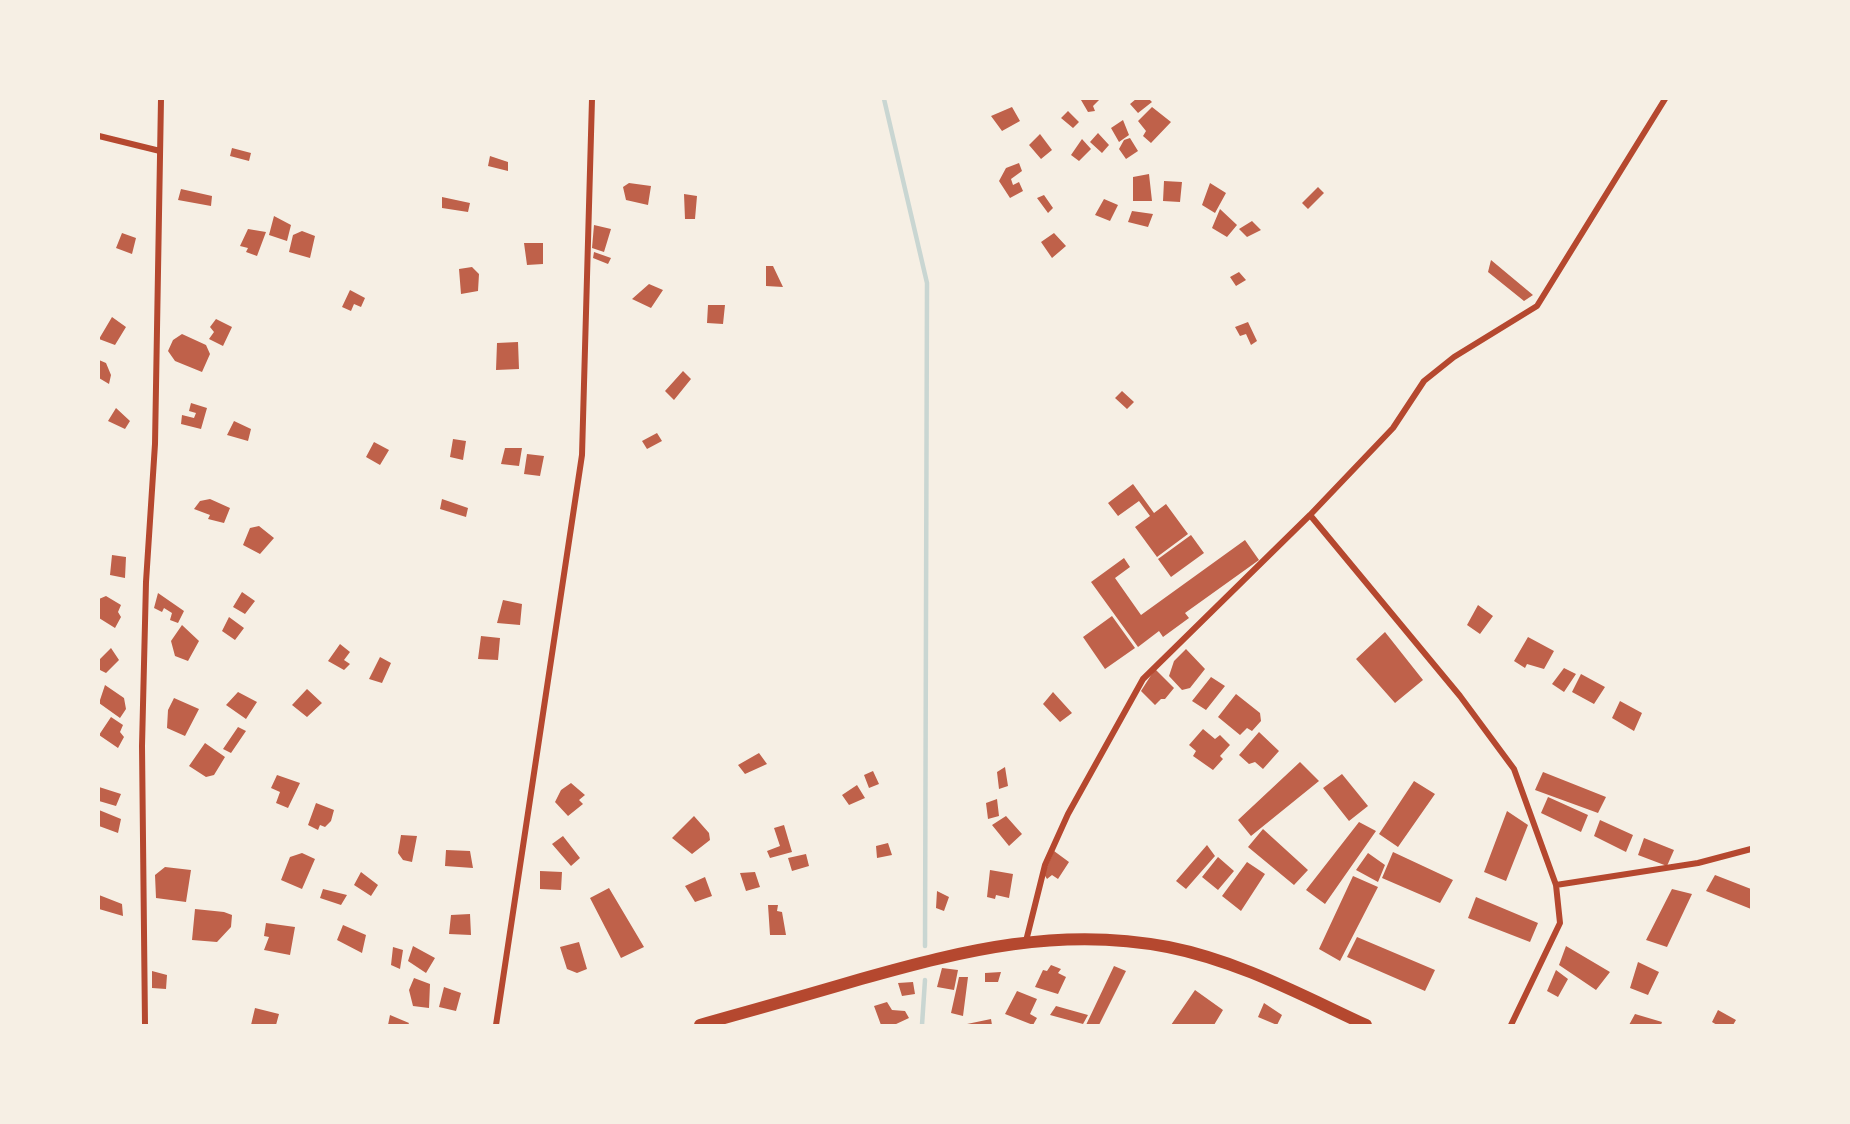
<!DOCTYPE html>
<html>
<head>
<meta charset="utf-8">
<style>
	body { margin:0 }
	#map { position:relative; width:1850px; height:1124px; overflow:hidden; background:#f6efe4; font-family:Poppins,sans-serif }
	canvas { display:block }
	.frame { position:absolute; inset:0; border:100px solid #f6efe4; pointer-events:none }
</style>
</head>
<body>
<div id="map">
<canvas width="1850" height="1124"></canvas>
<div class="frame"></div>
</div>
<script>
const ctx = document.querySelector('canvas').getContext('2d');
ctx.lineJoin = 'round';
function strokePath(path, color, width, dash) {
  ctx.strokeStyle = color;
  ctx.lineWidth = width;
  ctx.lineCap = dash ? 'butt' : 'round';
  ctx.setLineDash(dash || []);
  ctx.stroke(path);
}
function paint(path, color) {
  ctx.fillStyle = color;
  ctx.fill(path, 'evenodd');
}
const stream = new Path2D(`
	M884,99L927,283L925,946
	M922,1025L925,980`);
const building = new Path2D(`
	M1100,99L1093,106L1095,111L1088,112L1081,100Z
	M1136,99H1149L1152,102L1138,113L1130,104Z
	M1012,107L1020,121L1002,131L991,116Z
	M1152,107L1171,122L1151,143L1143,136L1146,131L1138,121Z
	M1068,111L1079,122L1073,128L1061,118Z
	M1123,120L1129,135L1119,142L1111,128Z
	M1098,133L1109,145L1102,153L1090,142Z
	M1040,134L1052,150L1041,159L1029,145Z
	M1130,138L1138,151L1126,159L1119,149L1124,140Z
	M1082,139L1091,149L1079,161L1071,155Z
	M232,148L251,153L249,161L230,156Z
	M490,156L508,162V171L488,166Z
	M1019,163L1022,171L1011,179L1013,185L1019,182L1023,191L1010,198L999,181L1006,168Z
	M1149,174L1152,201H1133V177Z
	M1164,181L1182,182L1180,202L1163,201Z
	M629,183L651,186L648,205L626,200L623,187Z
	M1210,183L1226,193L1215,213L1202,205Z
	M1318,187L1324,193L1308,209L1302,203Z
	M181,189L212,196L211,206L178,200Z
	M684,194L697,196L695,219H685Z
	M1044,195L1053,208L1048,213L1037,198Z
	M442,197L470,203L468,212L442,208Z
	M1104,199L1118,205L1110,221L1095,215Z
	M1220,209L1237,225L1227,237L1212,228Z
	M1132,211L1153,214L1148,227L1128,222Z
	M274,216L291,225L287,241L269,235Z
	M1252,221L1261,230L1247,237L1239,229Z
	M594,225L611,229L604,252L592,248Z
	M248,229L266,232L257,256L246,252L248,248L240,246Z
	M302,231L315,236L310,258L289,252L293,235Z
	M122,233L136,238L132,254L116,248Z
	M1054,233L1066,246L1052,258L1041,242Z
	M524,243H543V264L527,265Z
	M594,252L611,258L608,264L593,258Z
	M1491,260L1533,295L1524,301L1488,272Z
	M766,266H773L783,287L766,286Z
	M472,267L479,274L478,291L461,294L459,269Z
	M1239,272L1246,280L1236,286L1230,277Z
	M649,284L663,290L651,308L632,299Z
	M350,290L365,298L361,307L354,304L351,311L342,307Z
	M708,305H725L723,324L707,323Z
	M112,317L126,327L115,345L99,339Z
	M216,319L232,327L223,346L209,339L214,332L210,327Z
	M1248,322L1257,341L1251,345L1246,334L1240,336L1235,327Z
	M182,334L206,345L210,354L202,372L175,361L168,351L173,340Z
	M518,342L519,369L496,370L497,343Z
	M99,360L106,363L111,375L109,384L99,378Z
	M683,371L691,379L674,400L665,391Z
	M1122,391L1134,402L1127,409L1115,398Z
	M191,403L207,408L201,429L181,424L182,415L194,418L196,413L189,411Z
	M116,408L130,421L125,429L108,421Z
	M234,421L251,429L248,441L227,435Z
	M657,433L662,441L647,449L642,441Z
	M453,439L466,441L463,460L450,457Z
	M374,442L389,450L380,465L366,457Z
	M505,448H522L519,466L501,464Z
	M527,454L544,456L540,476L524,474Z
	M1133,484L1154,513L1166,504L1188,534L1157,557L1135,527L1150,516L1139,501L1118,516L1108,503Z
	M210,499L230,508L224,523L208,519L210,515L194,509L200,501Z
	M442,499L468,508L466,517L440,509Z
	M259,526L274,538L260,554L243,545L250,528Z
	M1191,535L1204,553L1171,577L1158,559Z
	M1245,540L1259,560L1185,613L1189,618L1163,637L1159,631L1138,647L1091,582L1124,558L1130,567L1115,578L1141,615Z
	M112,555L126,557L125,578L110,575Z
	M242,592L255,601L245,614L233,607Z
	M158,593L184,611L178,623L170,620L172,613L164,608L162,612L154,608Z
	M106,596L121,605L118,612L121,617L115,628L99,618V599Z
	M503,600L522,604L520,625L497,623Z
	M1478,605L1493,616L1480,634L1467,625Z
	M1112,616L1135,648L1105,669L1083,637Z
	M229,617L244,628L235,640L222,631Z
	M182,625L199,641L188,661L175,656L171,641Z
	M1385,632L1423,680L1395,703L1356,659Z
	M481,636L500,638L498,660L478,659Z
	M1528,637L1554,651L1544,669L1527,664L1525,668L1514,661Z
	M340,644L350,652L344,660L350,664L344,670L328,661Z
	M111,648L119,660L106,673L100,670L99,660Z
	M1186,649L1205,669L1190,688L1182,690L1169,676L1174,661Z
	M380,657L391,663L382,683L369,679Z
	M1564,668L1576,674L1564,692L1552,684Z
	M1155,669L1174,688L1165,699H1161L1155,705L1141,691Z
	M1581,674L1605,687L1594,704L1572,692Z
	M1211,677L1225,686L1206,710L1192,701Z
	M105,685L124,698L126,709L120,718L99,703Z
	M307,689L322,703L307,717L292,705Z
	M238,692L257,702L246,719L226,705Z
	M1053,692L1072,713L1060,722L1043,704Z
	M1236,694L1260,713L1261,721L1252,731L1247,728L1240,735L1218,717Z
	M174,698L199,709L185,736L167,728L168,710Z
	M1620,701L1642,713L1634,731L1612,718Z
	M111,717L123,725L120,732L124,737L118,748L99,735Z
	M238,727L246,731L231,753L223,749Z
	M1203,729L1215,739L1220,735L1230,745L1220,756L1223,759L1213,770L1193,756L1196,751L1189,745Z
	M1259,732L1279,751L1263,769L1255,762L1249,764L1239,755Z
	M205,743L225,757L214,775L206,777L189,766Z
	M759,753L767,764L745,774L738,765Z
	M1300,762L1319,781L1251,836L1238,820Z
	M1005,767L1008,786L999,789L997,772Z
	M873,771L879,784L869,788L864,775Z
	M1543,772L1606,797L1598,813L1535,790Z
	M1342,774L1368,806L1349,821L1323,788Z
	M277,775L300,783L288,808L276,803L280,792L271,788Z
	M1414,781L1435,794L1398,847L1379,834Z
	M571,783L585,795L579,800L583,804L568,816L555,802L561,790Z
	M857,785L865,798L849,805L842,795Z
	M99,787L121,794L116,806L99,801Z
	M1548,797L1588,815L1581,832L1541,813Z
	M997,799L999,816L988,819L986,803Z
	M316,803L334,810L331,821L325,827L320,825L318,830L308,825Z
	M99,810L121,819L118,833L99,826Z
	M1507,811L1528,825L1506,881L1484,872Z
	M694,816L709,833L710,840L692,854L672,838Z
	M1006,816L1022,834L1009,846L992,825Z
	M1600,820L1633,835L1626,852L1594,836Z
	M1359,822L1376,831L1325,904L1306,890Z
	M784,825L792,852L770,858L767,851L780,846L774,828Z
	M1263,829L1308,870L1294,885L1248,847Z
	M401,835L417,836L412,862L403,860L398,853Z
	M563,836L580,858L571,866L552,844Z
	M1644,838L1674,850L1667,866L1638,855Z
	M888,843L892,855L877,858L876,846Z
	M1207,845L1215,856L1186,889L1176,881Z
	M446,850L470,851L473,868L445,866Z
	M1054,851L1069,862L1058,879L1052,875L1047,879L1044,874Z
	M1393,852L1453,880L1440,903L1382,878Z
	M302,853L315,859L302,889L281,880L290,857Z
	M1368,853L1385,865L1378,882L1356,870Z
	M806,854L809,866L792,871L788,858Z
	M1218,857L1234,871L1218,890L1202,877Z
	M1247,862L1265,874L1241,911L1222,896Z
	M165,867L191,870L186,902L156,898L155,875Z
	M990,870L1013,874L1009,898L996,895L995,899L987,897Z
	M540,871L562,872L561,890L540,889Z
	M361,872L378,885L371,896L354,885Z
	M755,872L760,887L746,891L740,873Z
	M1715,875L1751,889V909L1706,891Z
	M1353,876L1378,887L1340,961L1319,949Z
	M705,877L712,896L695,902L685,886Z
	M609,888L644,947L621,958L590,898Z
	M323,889L347,895L341,905L320,898Z
	M1672,889L1692,894L1667,947L1646,940Z
	M937,891L949,897L944,911L936,908Z
	M99,895L122,904L123,916L99,909Z
	M1476,897L1538,923L1530,942L1468,918Z
	M768,905H778L777,911L782,912L786,935H770Z
	M195,909L224,912L232,915L231,927L217,942L192,940Z
	M470,914L471,935L449,934L451,915Z
	M266,923L295,927L290,955L264,950L269,937L264,936Z
	M343,925L366,935L362,953L337,940Z
	M1357,937L1435,970L1425,991L1347,957Z
	M579,942L587,969L577,973L567,969L560,947Z
	M413,946L435,958L426,973L408,961Z
	M1566,946L1610,972L1596,990L1559,965Z
	M393,947L403,950L400,969L391,965Z
	M1638,962L1659,972L1648,995L1630,988Z
	M1051,965L1061,969L1058,973L1066,977L1058,994L1035,987L1043,970L1047,971Z
	M1114,966L1126,971L1099,1025H1086Z
	M942,968L958,970L954,990L937,987Z
	M1556,970L1568,979L1558,997L1547,991Z
	M152,971L167,975L166,989L152,988Z
	M1001,972L998,982H985V973Z
	M959,977H968L963,1016L951,1013Z
	M414,978L430,984L429,1008L413,1006L409,990Z
	M913,982L915,994L902,996L898,983Z
	M444,987L461,993L456,1011L439,1007Z
	M1195,990L1223,1010L1214,1025H1171Z
	M1017,991L1037,999L1030,1014L1037,1018L1033,1025L1005,1014Z
	M887,1002L892,1010L905,1011L909,1018L894,1025H881L874,1006Z
	M1264,1003L1282,1015L1277,1025L1258,1017Z
	M1056,1006L1088,1015L1083,1024L1050,1015Z
	M255,1008L279,1014L276,1025H251Z
	M1718,1010L1736,1020L1733,1025H1717L1712,1022Z
	M1635,1014L1662,1022L1661,1025H1629Z
	M390,1015L409,1023L408,1025H388Z
	M991,1019L992,1025H967V1024Z`);
const minor = new Path2D(`
	M99,136L160,151
	M1310,515L1460,696L1514,769L1556,885L1560,923L1511,1025
	M1556,885L1698,863L1751,849
	M1026,941L1045,865L1068,814L1143,679L1310,515L1393,428L1424,381L1454,357L1537,306L1665,99
	M145,1025L142,746L146,582L155,444L161,99
	M496,1025L582,455L592,99`);
const primary = new Path2D(`
	M700,1025C753,1010 807,995 861,979C964,950 1061,926 1168,947C1239,961 1301,995 1366,1025`);
strokePath(stream, '#c9d6d2', 4.5);
paint(building, '#bf614a');
strokePath(minor, '#b5482f', 6);
strokePath(primary, '#b5482f', 12);
</script>
</body>
</html>
